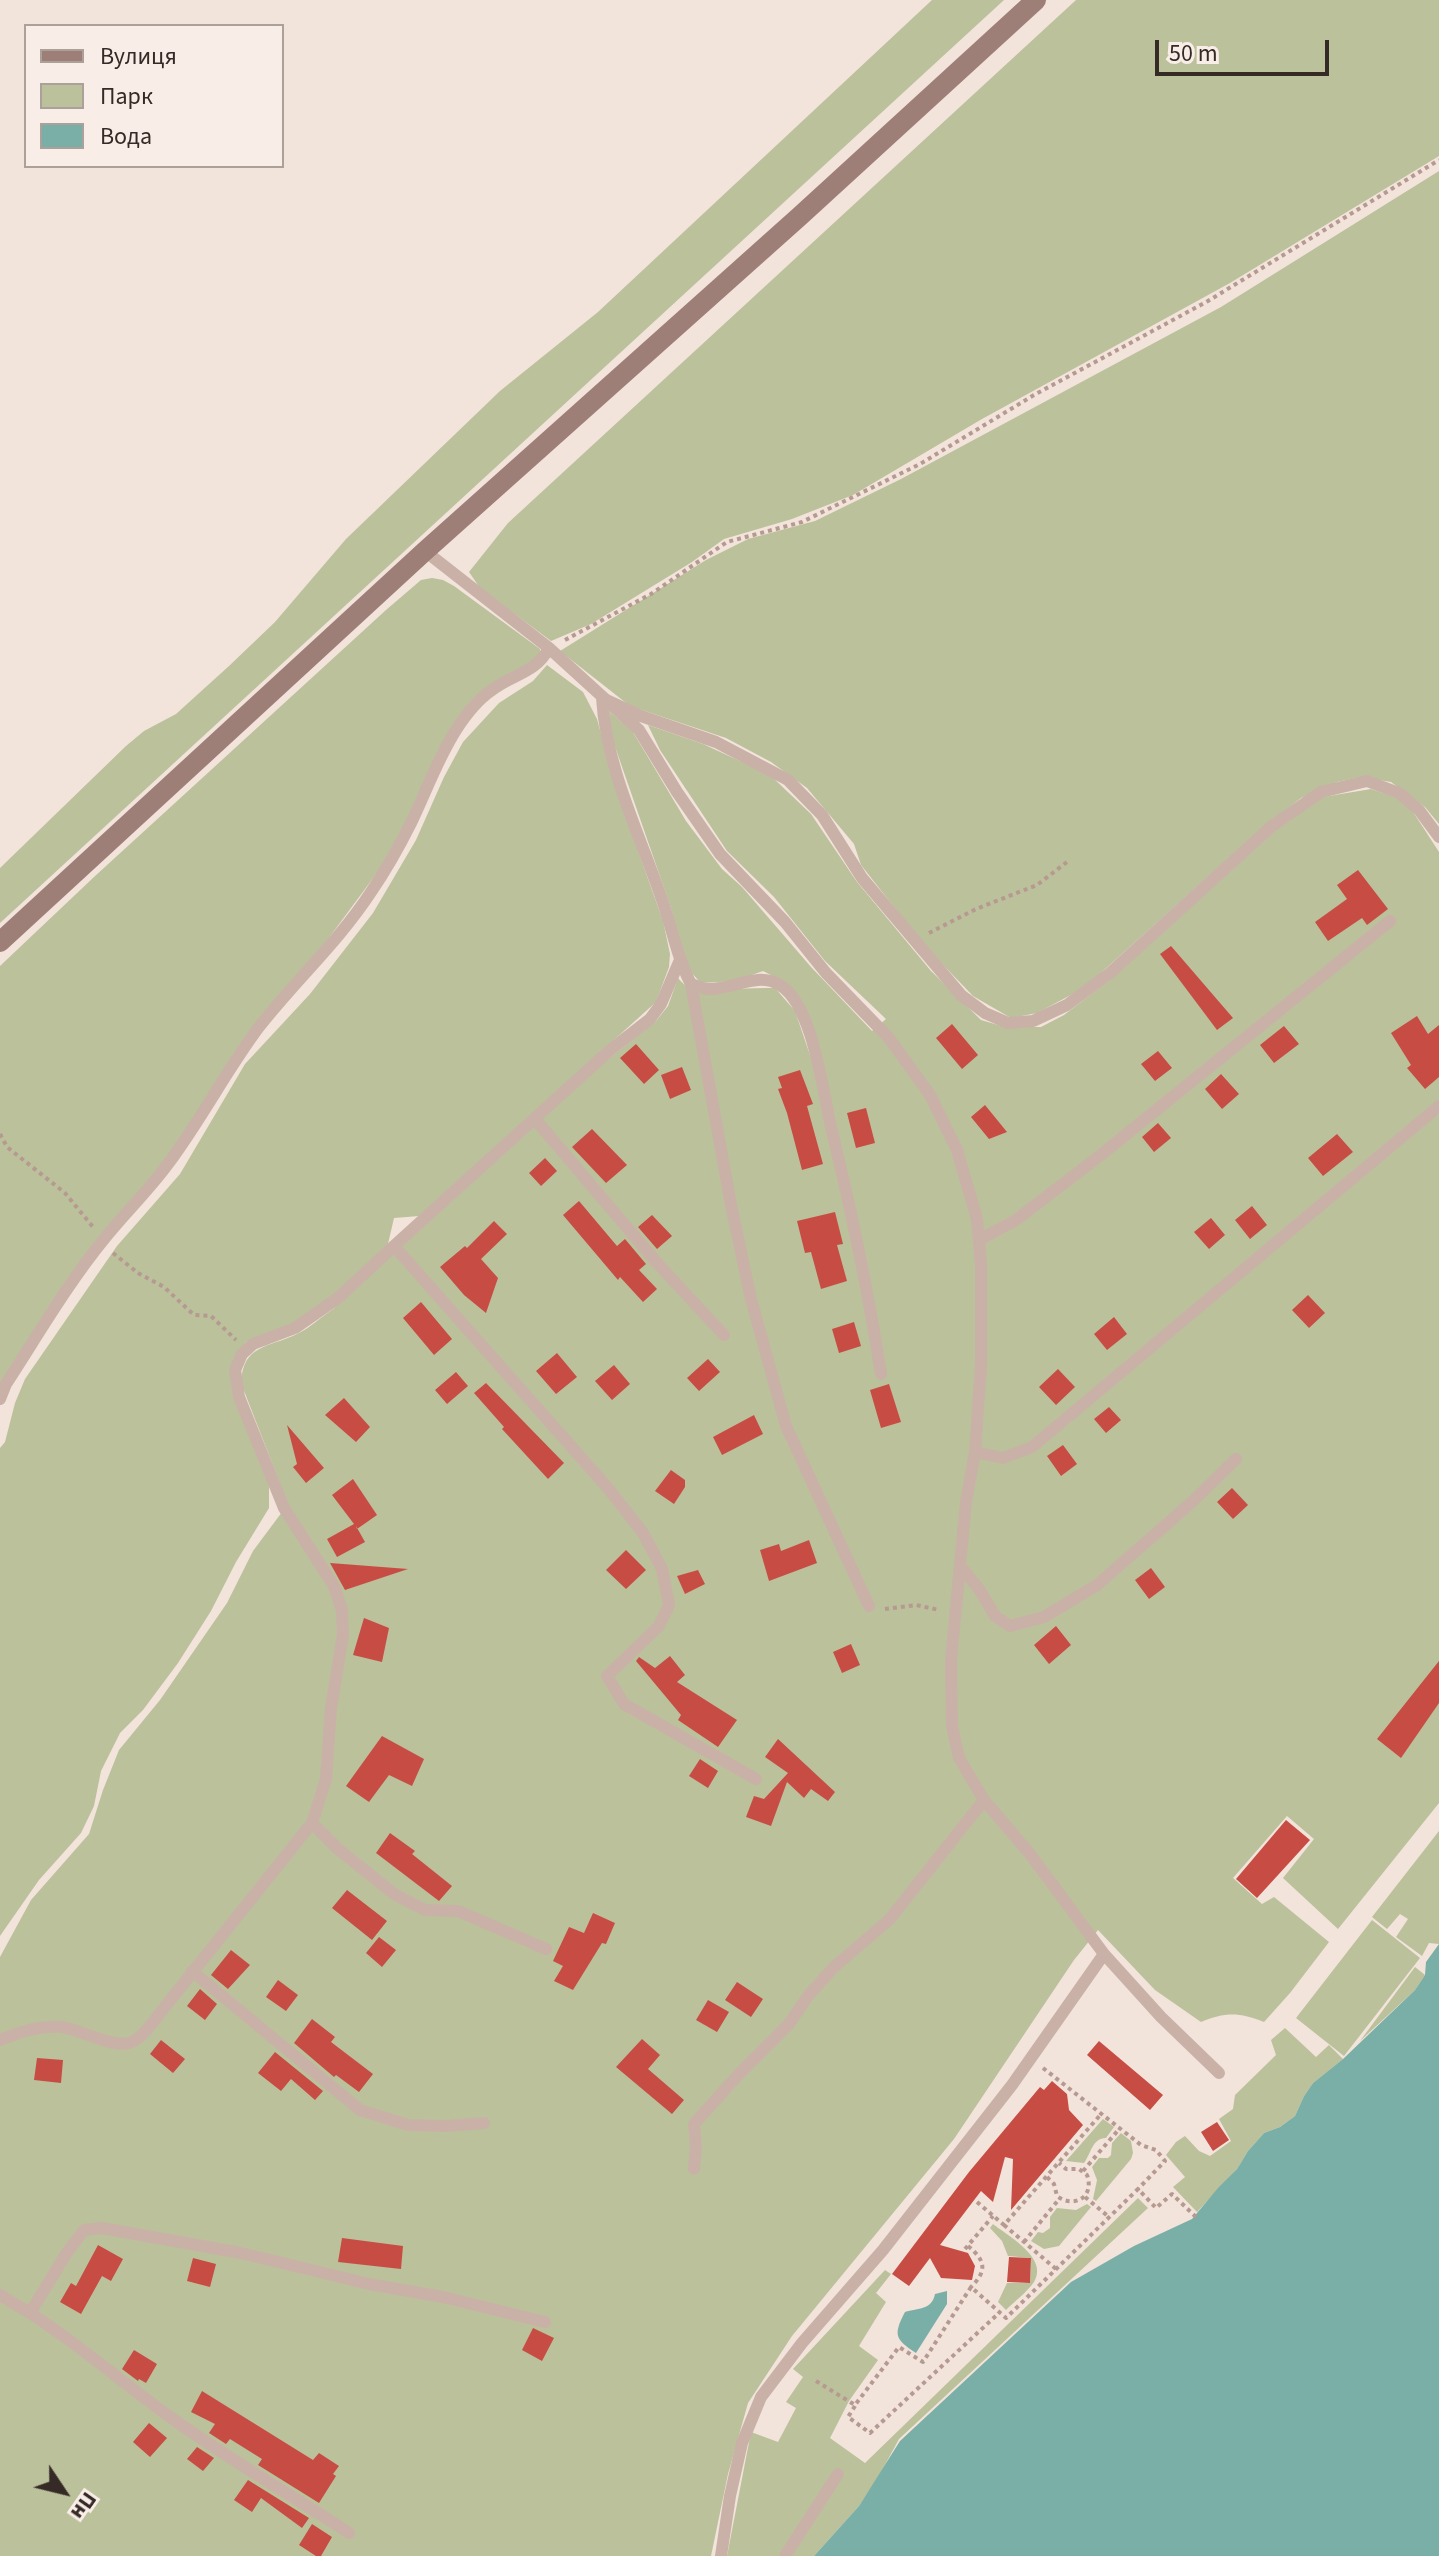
<!DOCTYPE html>
<html>
<head>
<meta charset="utf-8">
<style>
	body { margin:0 }
	#map { position:relative; width:1439px; height:2556px; overflow:hidden; background:#f2e3db; font-family:"Source Sans 3",sans-serif }
	canvas { display:block }
	.legend { position:absolute; left:24px; top:24px; width:260px; height:144px; box-sizing:border-box; background:#f9eee7; border:2px solid #aba09a; margin:0; padding:10px 14px; list-style:none; font-size:24px; color:#362a27 }
	.legend li { display:flex; align-items:center; gap:16px; height:40px }
	.legend b { width:40px; border:2px solid #aba09a }
	.north { position:absolute; left:24px; top:2452px; width:80px; height:80px; -webkit-text-stroke:6px #f9eee7; paint-order:stroke; rotate:125deg; font-size:22px; font-weight:700; line-height:32px; text-align:center; color:#362a27 }
	.north::after { content:''; display:block; margin:auto; width:28px; height:36px; background:#362a27; clip-path:polygon(50% 0,100% 100%,50% 72%,0 100%) }
	.scale { position:absolute; left:1155px; top:40px; width:174px; height:36px; box-sizing:border-box; border:4px solid #362a27; border-top:0; padding-left:10px; font-size:24px; line-height:28px; white-space:nowrap; color:#362a27; -webkit-text-stroke:6px #f9eee7; paint-order:stroke }
</style>
</head>
<body>
<div id="map">
<canvas width="1439" height="2556"></canvas>
<ul class="legend">
<li><b style="height:10px;background:#9e7f78"></b>Вулиця</li>
<li><b style="height:22px;background:#bbc19b"></b>Парк</li>
<li><b style="height:22px;background:#7aafa8"></b>Вода</li>
</ul>
<div class="north">Пн</div>
<div class="scale">50 m</div>
</div>
<script>
const ctx = document.querySelector('canvas').getContext('2d');
ctx.lineJoin = 'round';
function paint(path, color) {
  ctx.fillStyle = color;
  ctx.fill(path, 'evenodd');
}
function strokePath(path, color, width, dash) {
  ctx.strokeStyle = color;
  ctx.lineWidth = width;
  ctx.lineCap = dash ? 'butt' : 'round';
  ctx.setLineDash(dash || []);
  ctx.stroke(path);
}
const green = new Path2D(`
	M932,0H1004L0,923V868L126,746L144,731L176,714L229,666L275,622L346,539L500,391L598,312Z
	M1076,0H1439V156L1230,283L982,419L853,495L792,519L724,539L692,562L591,624L551,641L480,588L469,572L508,523Z
	M1439,171V824L1425,807L1391,782L1361,777L1337,782L1301,798L1262,828L1084,988L1037,1013L1011,1018L973,996L923,944L861,865L854,844L807,788L771,762L726,738L630,706L560,651L706,560L748,539L815,521L901,479L1221,307Z
	M432,578L443,580L454,586L540,649L541,655L536,660L488,686L469,703L388,858L191,1124L0,1388V966L94,877L386,610L421,580Z
	M547,665L583,692L597,719L616,789L663,921L670,954L669,967L656,1002L419,1216L394,1218L388,1244L323,1305L299,1321L246,1342L231,1372L269,1483V1508L236,1562L211,1611L178,1663L143,1710L120,1733L101,1771L94,1806L81,1833L39,1880L0,1936V1448L5,1442L15,1403L25,1379L117,1246L180,1174L245,1064L310,994L373,913L416,840L444,777L463,742L499,703L533,681Z
	M609,711L633,732L686,821L722,869L742,887L811,967L872,1031L886,1019L825,961L774,897L727,851L660,750L648,725L703,744L770,775L811,814L857,882L931,971L981,1020L1005,1027H1041L1064,1015L1111,979L1278,828L1323,797L1371,789L1406,801L1439,852V1803L1338,1929L1283,1878L1314,1839L1287,1816L1233,1878L1262,1904L1274,1897L1329,1942L1290,1993L1264,2022C1240,2012 1224,2012 1201,2022L1155,1990L1098,1930L1074,1960L954,2139L792,2336L748,2403L728,2474L711,2556H0V1957L31,1900L89,1834L103,1790L119,1750L160,1700L227,1603L253,1551L288,1504L241,1383C243,1344 268,1348 297,1334C310,1328 321,1317 333,1309L601,1065L656,1021L668,1006L678,978C694,998 713,991 736,989C749,988 762,988 775,988L795,1011L811,1058C807,1013 807,992 763,971L735,981L701,983L687,968L671,908L611,735Z
	M1439,1831V1944L1429,1943L1422,1956L1396,1937L1408,1919L1400,1914L1387,1929L1372,1917Z
	M1372,1920L1420,1958L1344,2056L1296,2018Z
	M1415,1967L1425,1975L1415,1990L1360,2041Z
	M1285,2028L1316,2057L1329,2045L1343,2059L1313,2083L1304,2096L1295,2116L1280,2127L1264,2133L1248,2151L1237,2169L1197,2212L1173,2187L1185,2177L1166,2155L1176,2142L1185,2136L1199,2151L1210,2156L1231,2141L1219,2119L1233,2109L1235,2095L1276,2055L1271,2040Z
	M1103,2119L1114,2127L1106,2138C1092,2138 1091,2154 1084,2163L1066,2161Z
	M1121,2133L1131,2141L1133,2153L1131,2159L1096,2201L1093,2199L1097,2180L1092,2167L1099,2158H1108L1111,2155L1112,2143Z
	M1138,2198L1148,2208L899,2439L880,2474L859,2506L814,2556H727L751,2432L778,2442L796,2408L786,2402L803,2377L793,2369L885,2270L891,2274L876,2293L886,2302L859,2346L878,2360L849,2401L830,2438L865,2463Z
	M1087,2204L1091,2207L1059,2246L1044,2249L1031,2241L1038,2232L1043,2233L1050,2228V2217L1057,2208L1076,2210Z
	M993,2224C1008,2236 1049,2258 1034,2282C1027,2292 1015,2301 1006,2310L998,2302L1007,2283H1030L1031,2258L1008,2256L1002,2241L990,2228Z`);
const water = new Path2D(`
	M1439,1944V2556H814L859,2506L900,2441L1071,2282L1134,2246L1192,2219L1218,2188L1237,2169L1248,2151L1264,2133L1280,2127L1295,2116L1304,2096L1313,2083L1343,2059L1415,1990L1425,1975L1426,1962Z
	M947,2291V2304L916,2353C895,2339 893,2335 905,2312C918,2308 932,2310 935,2294Z`);
const building = new Path2D(`
	M1358,870L1388,909L1367,925L1362,918L1328,941L1315,922L1347,899L1337,885Z
	M1171,946L1233,1018L1217,1030L1160,954Z
	M1417,1016L1428,1034L1439,1025V1077L1425,1089L1407,1068L1411,1065L1391,1033Z
	M952,1024L978,1055L962,1069L936,1038Z
	M1284,1026L1299,1044L1274,1063L1260,1045Z
	M636,1044L659,1070L644,1084L620,1058Z
	M1158,1051L1172,1068L1155,1081L1141,1064Z
	M682,1067L691,1090L670,1099L661,1075Z
	M800,1070L813,1104L807,1106L823,1164L802,1170L787,1113L778,1089L782,1088L778,1077Z
	M1221,1074L1239,1094L1222,1109L1205,1089Z
	M985,1105L1007,1132L989,1139L971,1117Z
	M866,1108L875,1143L856,1148L847,1113Z
	M1158,1123L1171,1138L1154,1152L1142,1137Z
	M592,1129L627,1165L606,1183L572,1147Z
	M1337,1134L1353,1152L1323,1176L1308,1158Z
	M545,1158L557,1171L541,1186L529,1173Z
	M579,1201L617,1246L625,1239L646,1264L639,1270L657,1289L643,1302L620,1277L618,1280L563,1215Z
	M1252,1206L1267,1225L1250,1239L1235,1220Z
	M835,1212L843,1244L837,1245L847,1281L821,1289L811,1252L805,1253L797,1221Z
	M652,1215L672,1236L657,1249L638,1227Z
	M1211,1218L1225,1235L1209,1249L1194,1232Z
	M494,1221L507,1234L481,1259L498,1278L486,1313L464,1295L440,1267L465,1246L467,1248Z
	M1308,1295L1325,1313L1309,1328L1292,1310Z
	M421,1302L452,1339L434,1355L403,1318Z
	M1114,1317L1127,1334L1107,1350L1094,1334Z
	M854,1322L861,1346L839,1353L832,1329Z
	M557,1353L577,1377L556,1394L536,1371Z
	M708,1359L720,1372L699,1391L687,1378Z
	M614,1365L630,1384L612,1400L595,1381Z
	M1058,1369L1075,1387L1056,1405L1039,1387Z
	M456,1372L468,1386L447,1404L435,1390Z
	M486,1383L564,1463L548,1479L502,1429L504,1427L474,1393Z
	M889,1384L901,1422L881,1428L870,1390Z
	M344,1398L370,1427L356,1442L325,1415Z
	M1109,1407L1121,1420L1106,1433L1094,1419Z
	M754,1415L763,1434L722,1455L713,1437Z
	M287,1425L324,1468L306,1483L293,1467L297,1464Z
	M1063,1445L1077,1464L1061,1476L1047,1456Z
	M671,1470L685,1480V1487L674,1504L655,1491Z
	M353,1479L377,1515L357,1529L356,1526L365,1542L337,1557L327,1539L354,1524L332,1495Z
	M1232,1488L1248,1505L1233,1519L1217,1502Z
	M809,1540L817,1563L769,1581L760,1550L779,1544L781,1551Z
	M626,1550L646,1570L626,1589L606,1570Z
	M330,1563L408,1569L345,1590Z
	M1151,1568L1165,1587L1149,1599L1135,1580Z
	M698,1570L705,1584L685,1594L677,1576Z
	M364,1618L389,1628L382,1662L353,1655Z
	M1056,1626L1071,1645L1049,1664L1034,1645Z
	M851,1644L860,1665L842,1673L833,1652Z
	M670,1656L685,1675L677,1682L737,1720L718,1747L678,1720L681,1715L636,1661L639,1657L655,1668Z
	M1439,1661V1703L1401,1758L1377,1739Z
	M382,1736L424,1759L412,1786L389,1775L369,1802L346,1786Z
	M778,1739L835,1792L828,1801L811,1789L804,1798L787,1782L771,1826L746,1817L754,1796L764,1799L788,1773L765,1757Z
	M700,1759L718,1771L708,1788L689,1776Z
	M1286,1820L1310,1840L1257,1898L1236,1879Z
	M390,1833L415,1851L412,1854L452,1886L439,1901L376,1853Z
	M347,1890L387,1921L372,1940L332,1908Z
	M593,1913L615,1923L606,1944L602,1943L573,1990L554,1981L563,1966L553,1961L569,1927L584,1933Z
	M379,1937L396,1950L382,1967L366,1953Z
	M231,1950L250,1965L228,1989L211,1975Z
	M278,1980L298,1995L286,2011L266,1997Z
	M737,1982L763,1999L751,2017L725,2000Z
	M200,1989L217,2004L205,2020L187,2006Z
	M708,2000L729,2012L717,2032L696,2020Z
	M312,2019L335,2037L331,2042L373,2074L359,2092L336,2075L334,2077L294,2043Z
	M642,2039L660,2055L648,2069L684,2100L672,2114L616,2067Z
	M161,2040L185,2059L173,2073L150,2054Z
	M1099,2041L1163,2095L1150,2110L1087,2055Z
	M275,2052L323,2091L315,2100L291,2079L281,2091L258,2073Z
	M37,2058L63,2060L61,2083L34,2080Z
	M1052,2081L1067,2094L1069,2110L1083,2125L1011,2210L1013,2159L1005,2157L993,2202L981,2191L940,2245L968,2253L975,2266L972,2280L941,2278L930,2258L909,2286L892,2274L969,2172L1040,2087L1044,2090Z
	M1217,2122L1229,2140L1213,2151L1201,2132Z
	M342,2238L403,2246L401,2269L338,2262Z
	M98,2245L123,2259L111,2281L102,2276L81,2314L60,2302L71,2283L76,2286Z
	M1009,2257L1031,2258L1030,2283L1007,2282Z
	M193,2258L216,2264L210,2287L187,2281Z
	M533,2328L554,2338L542,2361L522,2350Z
	M134,2350L157,2364L146,2383L139,2379L138,2381L122,2369Z
	M202,2391L313,2460L319,2453L339,2466L333,2474L336,2476L319,2503L258,2465L262,2459L230,2439L226,2444L209,2433L215,2424L191,2412Z
	M149,2423L167,2438L150,2457L133,2442Z
	M197,2447L214,2458L203,2471L187,2459Z
	M248,2480L309,2518L302,2528L261,2498L252,2512L234,2500Z
	M312,2524L332,2537L321,2556H316L299,2545Z`);
const path = new Path2D(`
	M565,640L651,594L727,542L802,522L920,464L1034,395L1208,301L1439,160
	M929,933L976,909L1037,885L1067,862
	M0,1134L7,1147L65,1193L93,1227
	M113,1253L138,1273L164,1287L194,1315L211,1316L236,1340
	M885,1609L916,1605L939,1610
	M1043,2068L1141,2145L1156,2150L1165,2161L1138,2189
	M1083,2171L1120,2128
	M1047,2177L1054,2184L1057,2196C1074,2209 1095,2197 1087,2175L1079,2169H1066L1059,2163
	M1085,2197L1109,2217
	M977,2202L1004,2225L1102,2113
	M1004,2225L1056,2269
	M1024,2242L1060,2198
	M968,2246C985,2260 988,2270 971,2287
	M965,2249L993,2216
	M816,2381L855,2405L899,2347L923,2362L971,2287L1006,2318L1138,2189L1156,2208L1172,2194L1197,2218
	M855,2406L848,2417L870,2433L1000,2312`);
const lane = new Path2D(`
	M425,551L549,648L639,730L677,792L720,854L785,922L826,973L889,1038L930,1095L957,1150L977,1219L981,1265V1366L975,1452L966,1502L951,1660L952,1726L959,1758L984,1800L1030,1854L1104,1954L1161,2017L1219,2073
	M679,962L661,1004L650,1019L609,1051L394,1246L607,1487L643,1533L662,1569L669,1605L659,1626L607,1676L624,1704L756,1779
	M691,984C696,985 703,989 708,989C732,990 757,971 780,985C813,1005 823,1092 831,1127C851,1209 868,1290 881,1374
	M535,1119L658,1264L724,1335
	M979,1240L1016,1220L1102,1154L1390,921
	M0,1399L6,1384C38,1335 68,1283 105,1238C125,1213 149,1190 168,1164C201,1120 226,1071 259,1027C295,981 339,941 371,892C386,870 399,847 411,823C426,792 437,760 456,730C465,716 477,700 492,690C513,674 536,673 549,648
	M975,1452L1003,1458L1032,1447L1439,1106
	M961,1567L979,1589L995,1616L1010,1626L1044,1617L1097,1585L1192,1502L1236,1459
	M869,1606L786,1426L751,1299L731,1205L691,984C676,956 672,926 661,897C639,833 606,767 602,698L641,716L716,742L788,780L822,815L862,878L961,995L985,1013L1008,1023L1033,1021L1067,1005L1110,973L1272,826L1321,792L1367,781L1399,793L1419,810L1439,837
	M312,1823L338,1849L394,1894L425,1910L458,1911L546,1949
	M192,1971L360,2110L408,2125L445,2126L484,2123
	M0,2040C20,2032 40,2025 61,2027C80,2029 112,2048 129,2043C143,2039 155,2019 164,2008L312,1823L326,1779L331,1708L343,1635L342,1610L334,1586L284,1508L239,1397L235,1370L242,1354L253,1344L295,1328L338,1298L394,1246
	M694,2169L696,2146L694,2124L738,2075L789,2024L808,1996L834,1967L889,1920L984,1800
	M0,2295L30,2313L66,2254L84,2230L102,2228L241,2253L369,2284L443,2297L545,2322
	M30,2313C80,2345 124,2384 173,2419C230,2460 291,2495 349,2533
	M721,2556L730,2496L742,2443L761,2397L802,2343L883,2250L1012,2085L1104,1954
	M785,2556L838,2474`);
const secondary = new Path2D(`
	M0,942L425,551L800,216L1036,0`);
paint(green, '#bbc19b');
paint(water, '#7aafa8');
paint(building, '#c74d44');
strokePath(path, '#b69a91', 4, [4, 4]);
strokePath(lane, '#cab1a7', 12);
strokePath(secondary, '#9e7f78', 20);
</script>
</body>
</html>
